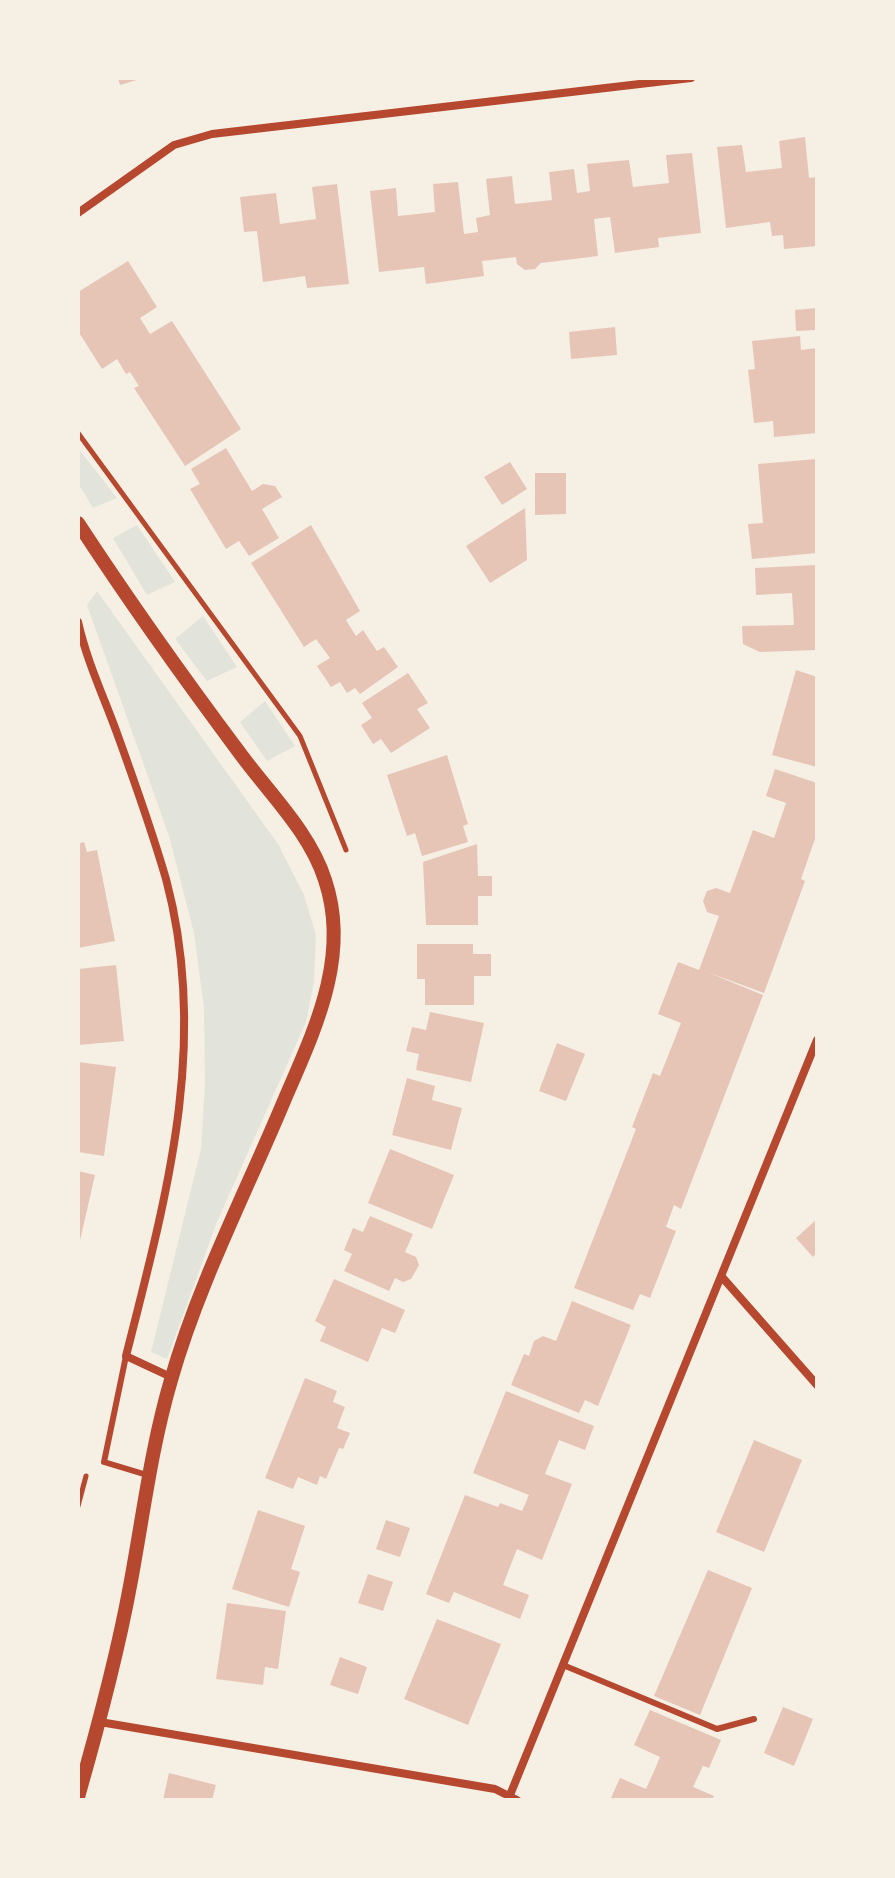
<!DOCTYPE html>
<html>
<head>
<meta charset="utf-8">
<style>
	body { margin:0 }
	#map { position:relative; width:895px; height:1878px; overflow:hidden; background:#f6efe4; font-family:"Work Sans",sans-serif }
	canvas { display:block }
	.frame { position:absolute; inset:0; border:80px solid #f6efe4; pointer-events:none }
</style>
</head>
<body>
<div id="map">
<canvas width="895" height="1878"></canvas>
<div class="frame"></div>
</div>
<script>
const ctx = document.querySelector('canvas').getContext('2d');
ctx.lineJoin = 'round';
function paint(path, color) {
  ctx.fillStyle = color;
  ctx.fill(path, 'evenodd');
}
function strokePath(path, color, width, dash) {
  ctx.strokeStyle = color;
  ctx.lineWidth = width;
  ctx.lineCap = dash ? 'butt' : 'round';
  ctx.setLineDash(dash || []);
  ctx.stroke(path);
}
const green = new Path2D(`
	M78,448L117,498L93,508L78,483Z
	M137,525L175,582L147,595L113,538Z
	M97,591L278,844L304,895L316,935L314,982L306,1022L217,1222L167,1359L151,1352L201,1149L205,1084L204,1008L194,933L169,836L87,605Z
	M203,616L237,667L207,681L175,639Z
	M265,701L295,746L267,761L240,722Z`);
const building = new Path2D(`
	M118,78H140V79L120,85Z
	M805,137L809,178L817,177V246L784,249L783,235L772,236L770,222L726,228L717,147L742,145L746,172L782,168L779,141Z
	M692,153L701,233L658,238L659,247L615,253L610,217L594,219L598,256L541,263L535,269L525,270L517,264L516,257L482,261L484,276L426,284L424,267L379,272L370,191L396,188L398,216L417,214L435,212L433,184L458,182L464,234L478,232L476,218L490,215L486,179L512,176L515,204L552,200L549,172L574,169L577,193L590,191L587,164L629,160L633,187L669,183L666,155Z
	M337,184L349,284L307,288L305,276L263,282L257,231L244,232L240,197L276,193L280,224L316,219L312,187Z
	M128,261L157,307L140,318L150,334L172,321L241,429L185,466L134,388L139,386L130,372L126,374L117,359L102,369L78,331V292Z
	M817,308V330L796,331L795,310Z
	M615,327L617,355L571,359L569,332Z
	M800,336L801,350L817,348V433L774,437L773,421L754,423L748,370L755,369L752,341Z
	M226,448L252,491L263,484L275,486L282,497L262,509L279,538L249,556L239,541L226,549L190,489L200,484L191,469Z
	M817,459V553L752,559L748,524L763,523L758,464Z
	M510,462L527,489L502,505L484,477Z
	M535,473H566V514L535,515Z
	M525,508L527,560L490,583L466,546Z
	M311,525L360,611L346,620L356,636L363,630L377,651L384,647L398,667L360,694L355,688L347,693L340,682L331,687L317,666L330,658L316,639L304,647L251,563Z
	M817,565V650L760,652L743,644L742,626L794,625L792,593L756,595L755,568Z
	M796,670L817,677V767L772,755Z
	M408,673L428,703L417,709L430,728L391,753L381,739L373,744L361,725L372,718L362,703Z
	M447,755L468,824L463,826L468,842L422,856L415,833L407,836L387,775Z
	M775,769L817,783V833L801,879L805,881L764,993L707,972L763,995L681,1209L674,1205L666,1227L676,1231L650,1298L640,1294L633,1310L574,1288L636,1129L632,1127L653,1073L660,1076L681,1023L658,1014L678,962L699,970L719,916L707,912L703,901L707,891L716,888L730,893L753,830L774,838L786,803L766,796Z
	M84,842L87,852L97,850L115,941L78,948V844Z
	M477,844L478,876H492V896H478V925H426L423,862Z
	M417,944H473V954H491V976H474V1005H425V979H417Z
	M116,965L124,1041L78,1045V969Z
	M430,1012L484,1023L471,1082L416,1070L419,1054L406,1051L412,1027L426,1030Z
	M557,1043L585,1054L566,1101L539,1091Z
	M78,1062L116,1067L104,1156L78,1152Z
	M407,1078L435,1086L432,1100L462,1108L451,1150L392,1135Z
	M390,1149L454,1175L432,1229L368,1203Z
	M78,1171L95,1175L79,1245H78Z
	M370,1216L413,1234L405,1252L416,1257L419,1265L411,1279L403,1282L395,1278L389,1291L344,1271L352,1254L344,1250L353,1228L363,1232Z
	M817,1219V1253L813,1257L796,1238Z
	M334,1279L405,1310L395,1333L382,1328L368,1362L320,1341L326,1327L315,1321Z
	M572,1301L631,1325L598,1406L585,1400L579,1413L511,1385L524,1354L529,1356L534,1341L543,1336L556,1341Z
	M305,1378L337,1391L333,1402L345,1407L337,1428L350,1433L343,1449L339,1448L326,1479L320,1476L317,1485L298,1477L293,1489L265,1478Z
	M506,1391L594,1426L585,1450L559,1440L545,1474L572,1484L542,1560L517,1549L503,1585L529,1595L520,1619L454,1592L449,1603L426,1594L465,1495L498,1507L500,1503L522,1511L529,1495L473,1473Z
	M754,1440L802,1460L764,1552L716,1532Z
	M258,1510L305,1526L291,1569L300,1572L289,1607L232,1589Z
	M386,1520L410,1528L400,1557L376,1549Z
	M708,1570L752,1588L700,1715L654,1696Z
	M368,1574L393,1582L383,1611L358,1603Z
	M227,1603L286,1611L278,1669L265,1667L263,1685L216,1679Z
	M437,1619L501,1644L468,1725L404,1699Z
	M340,1657L367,1667L358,1694L330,1685Z
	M783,1707L813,1719L794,1766L764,1753Z
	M650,1710L721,1740L709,1768L703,1766L693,1787L714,1796L712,1800L611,1798L620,1778L646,1789L655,1769L660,1757L634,1745Z
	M169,1773L216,1785L212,1800H163Z`);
const path = new Path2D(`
	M78,433L300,736L346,850
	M78,1506L86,1476`);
const service = new Path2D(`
	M126,1356L104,1462L147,1475
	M563,1665L717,1729L754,1719`);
const minor = new Path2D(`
	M78,213L174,145L212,134L691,78
	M78,622C87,662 104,697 118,736C135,783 152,831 166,879C210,1043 166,1198 126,1356L171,1377
	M722,1277L817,1385
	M100,1722L495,1789L517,1800
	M510,1795L817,1040`);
const tertiary = new Path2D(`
	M78,523C129,601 183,677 239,752C268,792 310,832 325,880C351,957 314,1031 284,1101C246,1192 198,1285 171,1380C151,1448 143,1517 130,1586C117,1657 98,1727 78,1797`);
paint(green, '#e2e4dc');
paint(building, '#e6c5b7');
strokePath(path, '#b5482f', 5);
strokePath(service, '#b5482f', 6);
strokePath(minor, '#b5482f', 8);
strokePath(tertiary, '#b5482f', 14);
</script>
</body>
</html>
